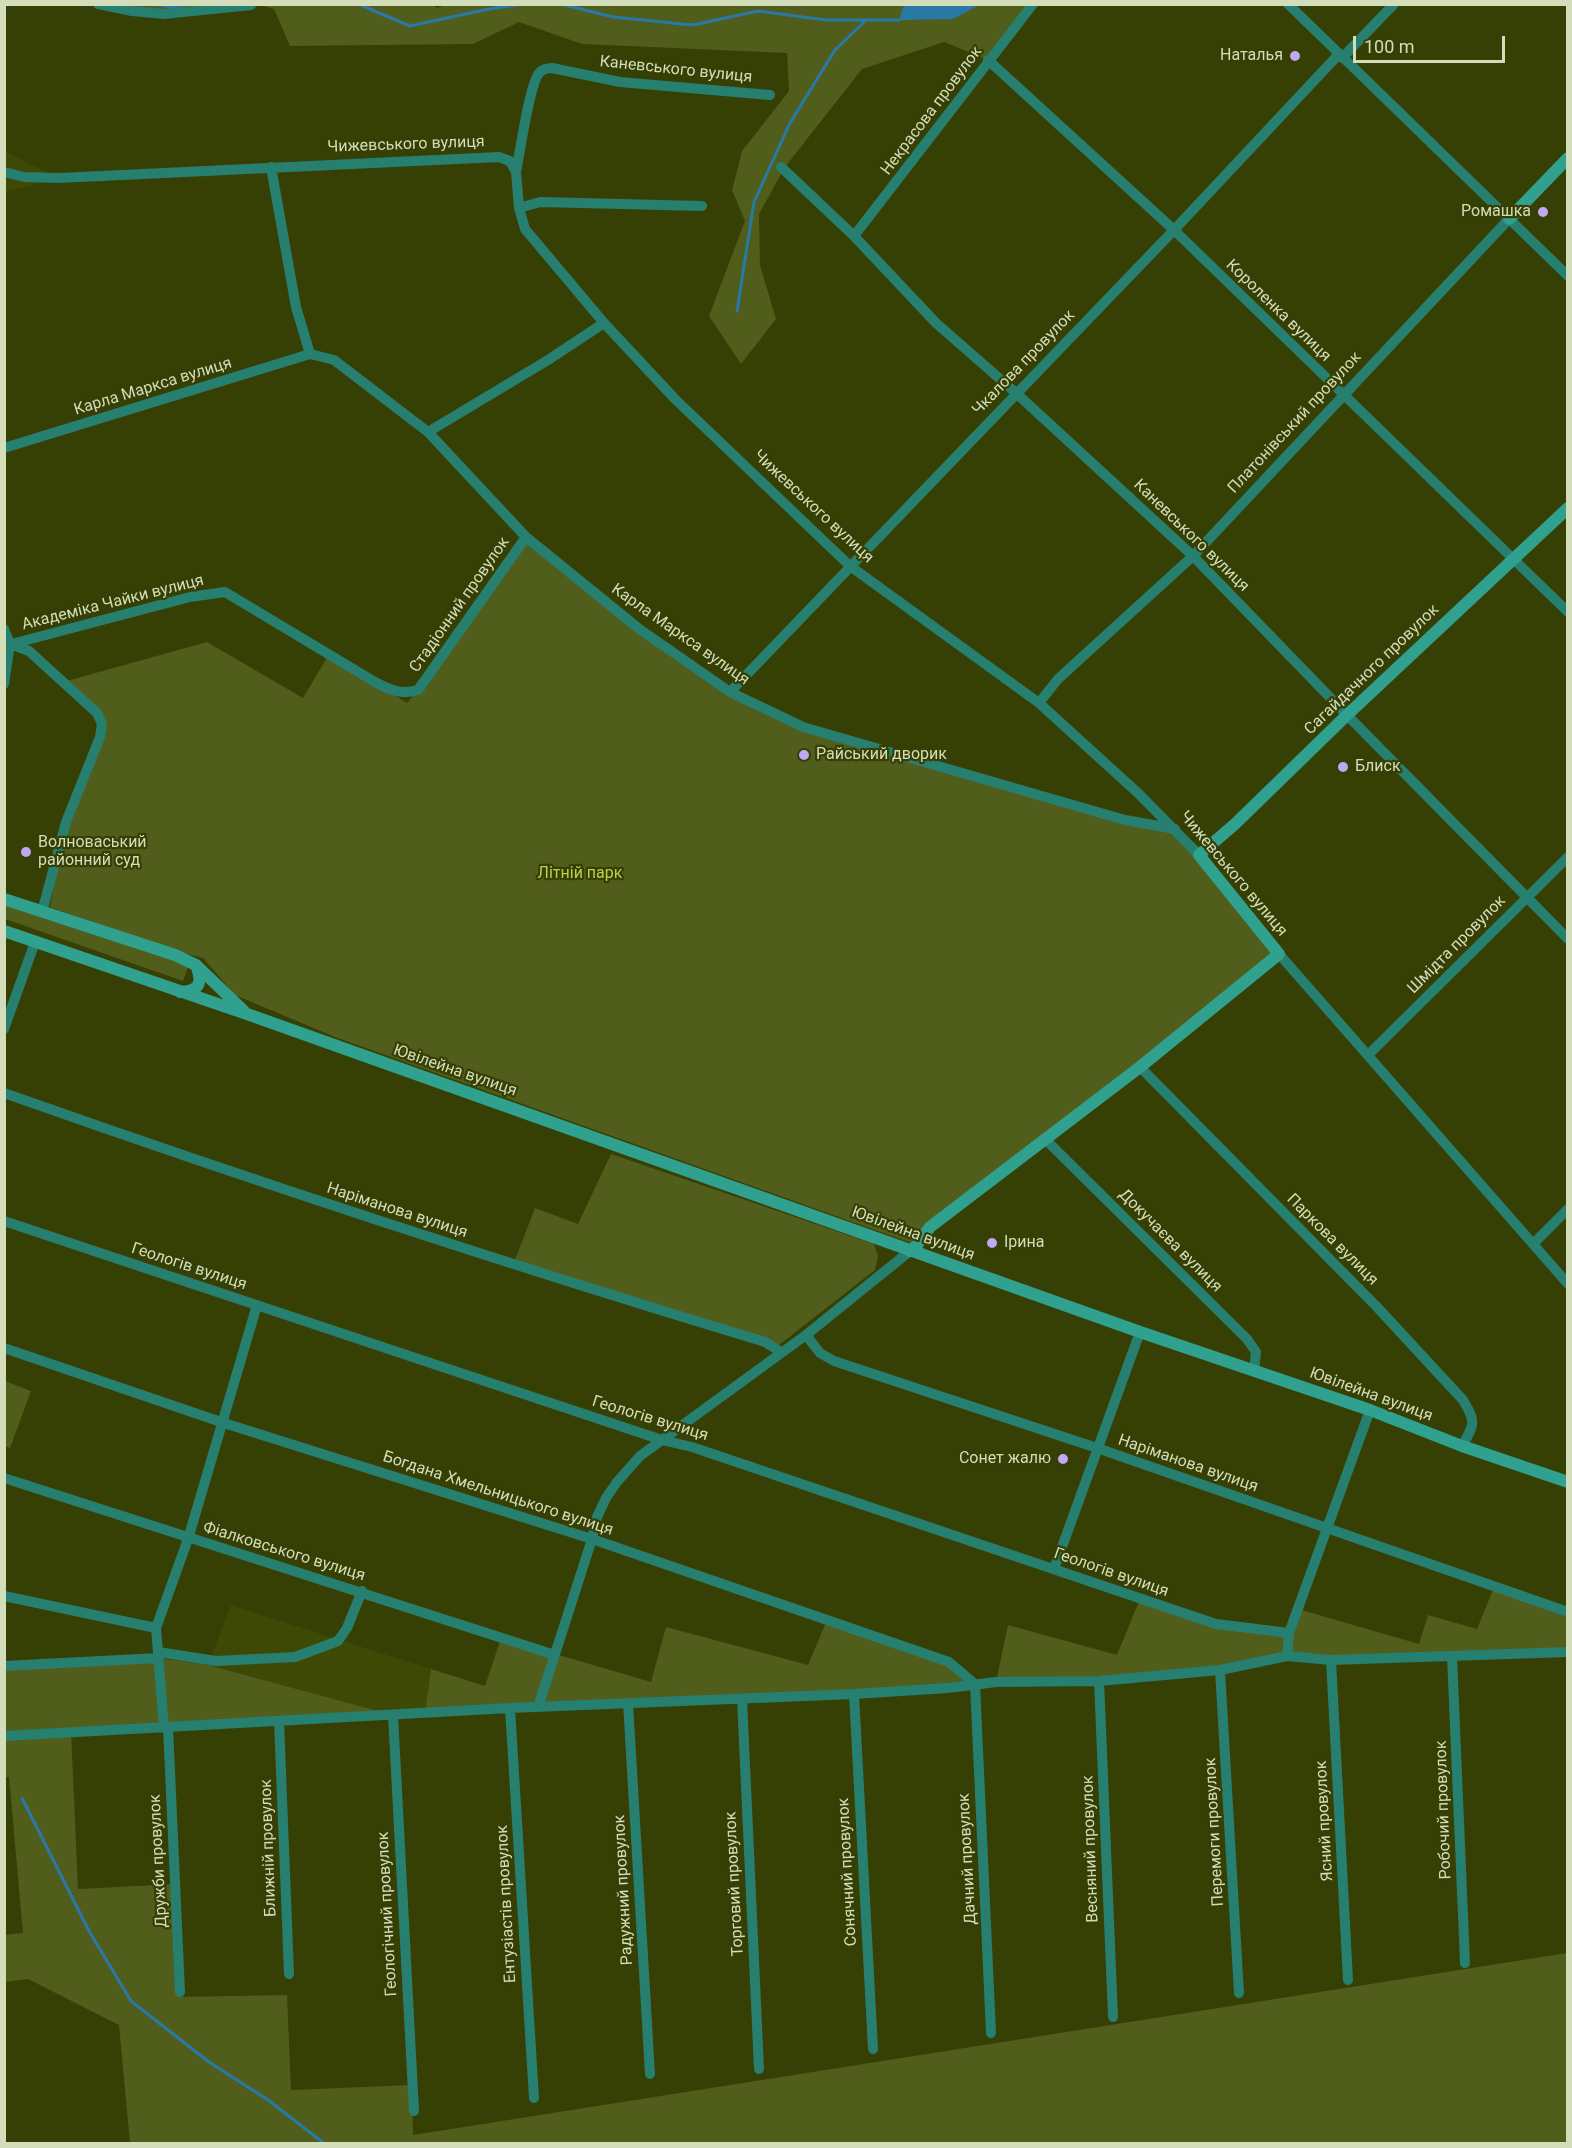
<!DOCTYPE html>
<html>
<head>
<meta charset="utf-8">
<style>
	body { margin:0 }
	#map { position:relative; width:1572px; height:2148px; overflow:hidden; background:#363f04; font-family:Roboto,sans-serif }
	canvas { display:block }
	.frame { position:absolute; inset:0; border:6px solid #d4ddb9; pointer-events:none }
	.scale { position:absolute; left:1353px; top:36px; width:152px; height:27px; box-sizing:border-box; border:3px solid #d4ddb9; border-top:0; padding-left:8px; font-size:18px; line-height:21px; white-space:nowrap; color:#d4ddb9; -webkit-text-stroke:4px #363f04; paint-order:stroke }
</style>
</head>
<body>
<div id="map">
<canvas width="1572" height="2148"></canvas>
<div class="frame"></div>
<div class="scale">100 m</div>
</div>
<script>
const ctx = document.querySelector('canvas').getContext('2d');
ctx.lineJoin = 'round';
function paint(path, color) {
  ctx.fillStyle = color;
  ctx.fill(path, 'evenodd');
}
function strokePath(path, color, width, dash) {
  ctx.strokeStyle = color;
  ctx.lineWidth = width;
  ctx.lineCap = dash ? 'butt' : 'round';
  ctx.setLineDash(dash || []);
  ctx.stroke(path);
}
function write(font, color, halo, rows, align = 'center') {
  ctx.font = font + ' Roboto,sans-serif';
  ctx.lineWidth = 4.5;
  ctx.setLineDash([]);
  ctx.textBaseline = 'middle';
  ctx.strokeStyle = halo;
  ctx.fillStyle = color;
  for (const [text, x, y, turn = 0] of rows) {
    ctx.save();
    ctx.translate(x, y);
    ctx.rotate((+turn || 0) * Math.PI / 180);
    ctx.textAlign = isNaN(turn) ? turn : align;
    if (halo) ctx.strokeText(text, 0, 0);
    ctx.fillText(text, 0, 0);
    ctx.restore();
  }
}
const built = new Path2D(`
	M5,151L24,161L59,178L5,192Z
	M231,1605L431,1669L425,1713L393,1715L208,1665Z`);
const green = new Path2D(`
	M432,4L437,8L449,4L1033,5L988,60L944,42L862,69L785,167L759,214L760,265L776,319L741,364L709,316L745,221L732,190L742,151L789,91L787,53L582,44L519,22L473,44L290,46L274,9L260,5Z
	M98,5H235L164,14Z
	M526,537L730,692L803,727L1175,829L1279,954L917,1245L335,1037L235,995L203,958L176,951L50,907L66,822L102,724L63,682L207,642L303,698L329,654L407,703L418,690Z
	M5,899L190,961L183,981L5,919Z
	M611,1154L874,1244L878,1256L875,1270L779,1345L515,1260L535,1208L578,1224Z
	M5,1381L31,1391L10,1448L5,1446Z
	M1495,1585L1567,1609V1652L1287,1656L1220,1670L996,1682L1008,1625L1117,1655L1140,1599L1216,1624L1289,1633L1298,1609L1419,1644L1428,1615L1477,1629Z
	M827,1620L949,1662L975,1684L425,1713L431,1669L485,1686L501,1638L651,1682L666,1627L808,1665Z
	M159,1658L208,1665L393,1715L71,1732L78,1889L176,1884L179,1997L287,1995L291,2090L412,2085L413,2135L1567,1953V2143H130L119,2025L28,1979L5,1982V1935L23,1933L9,1777H5V1666Z`);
const water = new Path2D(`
	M904,5V4L979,5L953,19L899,20Z`);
const stream = new Path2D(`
	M152,4L173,7L189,4
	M358,4L410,26L484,10L522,4
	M561,4L613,17L693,25L758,11L826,20H899L903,18
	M737,311L754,202L790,123L835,50L865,21
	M22,1798L89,1931L131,2001L209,2062L268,2100L325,2144`);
const street = new Path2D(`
	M98,4L132,11L164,14L251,5
	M1288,4L1568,276
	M1342,58L1394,4
	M988,60L1174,230L1568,612
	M271,167L296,307L310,354
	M781,167L854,236L936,323L1016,393L1193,556L1347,715L1568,939
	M4,172L24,177L59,178L499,157L510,161L516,172L519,208L525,229L604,323L675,399L850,566L1039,703L1139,794L1199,855
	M516,172C520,153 529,86 539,73C543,69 548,68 552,68L620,82L770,95
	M519,208L540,202L702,206
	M854,236L1033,4
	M428,432L548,360L604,323
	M4,448L310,354L334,360L428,432L526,537L638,628L730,692L803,727L1125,820L1175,829
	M4,629L10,644L4,684
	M10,644L29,651L97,713L102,724L100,737L66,822L42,912
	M4,646L190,597L225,592L375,682C390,690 401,695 418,690L526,537
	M730,692L1174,230L1339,54
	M1039,703L1058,679L1193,556L1509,219
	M1279,954L1568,1284
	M4,1029L35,942
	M1368,1055L1568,857
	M1140,1067L1377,1307L1463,1400C1476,1422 1475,1424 1462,1446
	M4,1093C256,1182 510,1265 765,1342L781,1352
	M1046,1140L1247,1339L1256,1352L1254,1371
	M4,1221L662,1440L692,1447L1216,1624L1289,1633
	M1533,1244L1568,1209
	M806,1335L820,1353L834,1361L1097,1448L1568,1612
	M4,1348L224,1423L592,1539L949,1662L975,1684L991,2033
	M4,1478L555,1655
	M1054,1569L1140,1332
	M4,1596L156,1628
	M158,1652L216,1661L295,1657L338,1641L347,1628L362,1591
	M1287,1656L1289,1633L1370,1410
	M1452,1656L1465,1963
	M1331,1660L1348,1980
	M4,1666L159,1658
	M1220,1670L1239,1993
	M1099,1681L1113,2017
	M854,1694L873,2049
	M742,1699L759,2069
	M628,1703L650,2074
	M538,1707L592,1539L597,1517L606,1498L617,1482L640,1456L806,1335L910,1251
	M510,1708L534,2098
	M393,1715L414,2111
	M279,1721L289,1974
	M168,1727L180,1992
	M164,1728L156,1628L188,1539L257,1305
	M4,1736L510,1708L854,1694L948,1688L996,1682L1099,1681L1220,1670L1287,1656L1331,1660L1568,1652`);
const secondary = new Path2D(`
	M1509,219L1568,158
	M4,899L175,955L196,965L244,1011
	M4,931L247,1014L1140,1332L1370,1410L1462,1446L1568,1482
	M180,992C200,991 203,983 196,965
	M910,1251L917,1245L930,1227L1140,1067L1279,954L1199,855L1235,824L1347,715L1568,508`);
const markers = [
	[1295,56,6,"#c0a8f3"],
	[1543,212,6,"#c0a8f3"],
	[804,755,6,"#c0a8f3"],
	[1343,767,6,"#c0a8f3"],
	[26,852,6,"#c0a8f3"],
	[992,1243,6,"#c0a8f3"],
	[1063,1459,6,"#c0a8f3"]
];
const poiNames = [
	["Наталья",1283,56,"right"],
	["Ромашка",1531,212,"right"],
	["Райський дворик",816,755],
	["Блиск",1355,767],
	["Волноваський",38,843],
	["районний суд",38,861],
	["Ірина",1004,1243],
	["Сонет жалю",1051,1459,"right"]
];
const streetNames = [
	["Каневського вулиця",676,70,6],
	["Некрасова провулок",932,111,-53],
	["Чижевського вулиця",406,145,-2],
	["Короленка вулиця",1278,311,44],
	["Чкалова провулок",1024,363,-46],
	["Карла Маркса вулиця",153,387,-17],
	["Платонівський провулок",1295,423,-47],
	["Чижевського вулиця",813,507,43],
	["Каневського вулиця",1191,536,44],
	["Академіка Чайки вулиця",113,603,-14],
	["Стадіонний провулок",460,605,-55],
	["Карла Маркса вулиця",680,635,35],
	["Сагайдачного провулок",1372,670,-44],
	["Чижевського вулиця",1233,874,50],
	["Шмідта провулок",1457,945,-45],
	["Ювілейна вулиця",455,1071,19],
	["Наріманова вулиця",397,1211,18],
	["Ювілейна вулиця",913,1234,20],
	["Паркова вулиця",1332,1240,45],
	["Докучаєва вулиця",1170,1241,45],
	["Геологів вулиця",189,1267,18],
	["Ювілейна вулиця",1371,1395,20],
	["Геологів вулиця",650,1419,17],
	["Наріманова вулиця",1188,1464,19],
	["Богдана Хмельницького вулиця",498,1494,18],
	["Фіалковського вулиця",284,1552,17],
	["Геологів вулиця",1111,1573,19],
	["Робочий провулок",1444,1810,-92],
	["Ясний провулок",1325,1821,-93],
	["Перемоги провулок",1215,1832,-93],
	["Ближній провулок",269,1848,-92],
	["Весняний провулок",1091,1849,-92],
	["Дачний провулок",968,1859,-93],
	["Дружби провулок",159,1861,-93],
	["Сонячний провулок",848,1872,-93],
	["Торговий провулок",735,1884,-93],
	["Радужний провулок",624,1890,-93],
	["Ентузіастів провулок",507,1904,-93],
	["Геологічний провулок",388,1914,-93]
];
const parkNames = [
	["Літній парк",580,874]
];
paint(built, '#3f4906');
paint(green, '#515d1b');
paint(water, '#2979a7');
strokePath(stream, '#2979a7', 3);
strokePath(street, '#277f70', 10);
strokePath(secondary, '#30a18e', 12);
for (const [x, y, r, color] of markers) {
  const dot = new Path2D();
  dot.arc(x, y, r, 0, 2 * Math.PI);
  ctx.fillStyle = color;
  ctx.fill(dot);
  strokePath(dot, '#363f04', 2);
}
write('16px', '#d4ddb9', '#363f04', poiNames, 'left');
write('16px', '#d4ddb9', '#363f04', streetNames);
write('16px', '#bad24b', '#363f04', parkNames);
</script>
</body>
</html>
